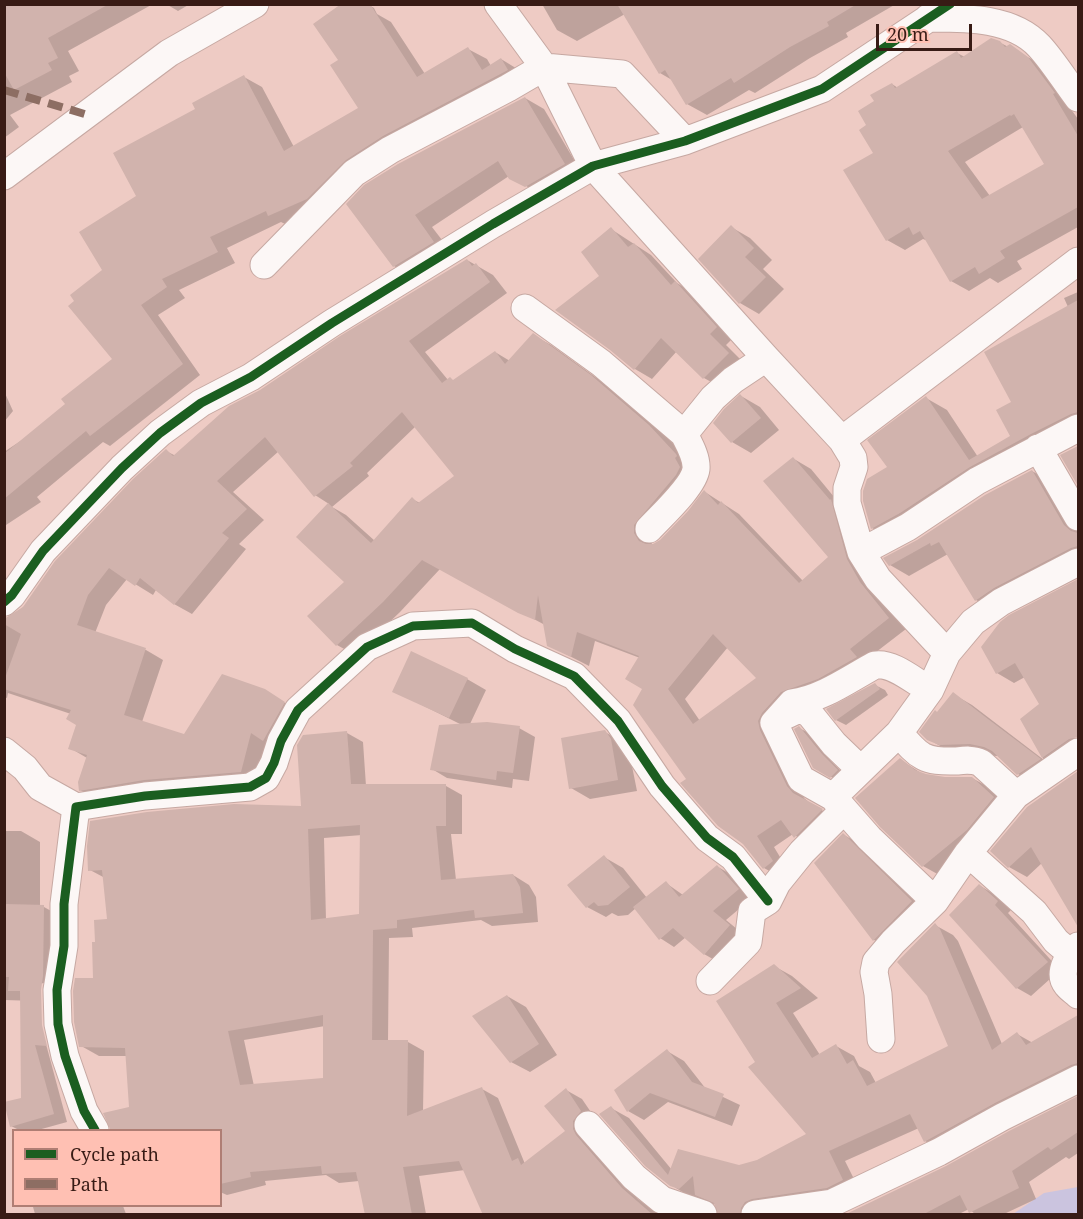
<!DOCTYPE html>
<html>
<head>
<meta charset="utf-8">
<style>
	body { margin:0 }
	#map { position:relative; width:1083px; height:1219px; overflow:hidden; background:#eecbc4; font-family:"Noto Serif",serif }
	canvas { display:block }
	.frame { position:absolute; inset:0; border:6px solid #381b15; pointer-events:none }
	.legend { position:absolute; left:12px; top:1129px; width:210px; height:78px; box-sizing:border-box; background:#ffc0b3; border:2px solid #af7e74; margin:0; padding:8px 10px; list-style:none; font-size:18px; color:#381b15 }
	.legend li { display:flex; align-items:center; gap:12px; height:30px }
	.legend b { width:30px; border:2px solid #af7e74 }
	.scale { position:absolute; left:876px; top:24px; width:96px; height:27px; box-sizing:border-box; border:3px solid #381b15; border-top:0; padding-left:8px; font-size:18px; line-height:21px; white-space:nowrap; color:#381b15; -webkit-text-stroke:4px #ffc0b3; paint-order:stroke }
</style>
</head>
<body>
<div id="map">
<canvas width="1083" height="1219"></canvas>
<div class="frame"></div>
<ul class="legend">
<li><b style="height:8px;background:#1b5e20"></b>Cycle path</li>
<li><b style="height:8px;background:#8d6e63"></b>Path</li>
</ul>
<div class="scale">20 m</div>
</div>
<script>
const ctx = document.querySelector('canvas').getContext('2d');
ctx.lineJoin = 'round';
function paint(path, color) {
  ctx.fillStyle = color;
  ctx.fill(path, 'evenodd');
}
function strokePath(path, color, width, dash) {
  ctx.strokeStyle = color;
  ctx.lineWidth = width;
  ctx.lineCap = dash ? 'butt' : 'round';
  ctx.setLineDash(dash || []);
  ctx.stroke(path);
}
const green = new Path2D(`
	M1078,1187V1214H1013L1044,1193Z`);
const shadow = new Path2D(`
	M4,4H153L68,51L79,71L69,76L72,82L10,115L19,127L4,138Z
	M166,4H190L178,11Z
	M367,4L374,8L377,14L391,22L425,74L468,49L487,59L491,66L501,59L519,70L287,225L281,222L227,248L235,263L179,290L185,298L158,315L200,375L110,446L103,442L37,497L41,502L6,525L4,524V452L61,414L115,359L104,270L138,197L197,110L244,77L262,87L294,147L360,109L340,60Z
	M542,4H896L846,33L848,37L810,58L755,93L749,90L707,115L687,104L672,80L660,73L625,14L577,41L557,30Z
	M997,41L1037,62L1078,119V227L1017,261L1022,269L998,283L990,278L969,291L951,281L928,241L923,239L905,250L887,240L875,153L868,126L876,102L892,84L898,88L957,53L965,57ZM1023,127L1046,165L990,196L965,162Z
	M525,98L544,109L583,175L545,197L509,176L432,227L452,253L413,277L394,266L348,204Z
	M731,227L750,238L772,260L763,269L784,289L759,314L740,303L700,259Z
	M611,229L651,255L677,283L693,293L733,338L726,345L745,364L722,388L704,378L677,351L652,379L635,369L601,276Z
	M467,260L493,275L507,293L425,352L448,380L454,381L495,352L510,361L533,335L551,345L609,387L667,437L694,466L651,535L652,546L661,541L689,512L705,492L739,514L803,581L830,557L794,459L811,469L844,509L878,594L906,629L867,659L799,702L777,741L804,798L811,804L839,820L813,847L793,834L774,847L789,872L782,878L764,868L688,779L645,689L640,658L595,641L589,666L548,645L545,625L440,569L400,612L355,655L337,645L346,582L298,537L329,504L315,495L279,451L233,492L264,520L239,544L246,549L192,614L174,604L156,590L153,595L127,579L106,605L95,633L146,650L163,660L142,722L184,736L283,702L302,713L259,781L98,800L80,790L87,758L70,748L78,724L71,714L8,693L7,698L4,697V622L26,605L166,451L176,456L261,391ZM416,426L456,476L420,503L412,499L375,541L346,515L332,507L369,476L367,473ZM728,647L758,678L700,721L685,699Z
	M1078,292V433L893,540L872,528L889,468L926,398L947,410L978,457L1012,436L1013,402L1068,307L1064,298Z
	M4,391L13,411L4,422Z
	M741,396L760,407L779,430L751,453L732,442Z
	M1032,471L1051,482L1078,529V564L995,611L976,600L948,554L909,576L890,565L918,541Z
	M1078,581V736L1070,731L1069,734L1078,740L1037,785L1018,774L998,756L954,754L935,743L938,714L953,694L972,705L1044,760L1022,719L1041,704L1025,677L1014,683L997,673L1001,623Z
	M467,679L486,690L470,724L519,728L535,737L529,781L513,779L512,788L447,778L432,769L462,725L394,691Z
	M875,685L885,690L888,695L846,725L836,720Z
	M799,728L809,733L831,761L846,776L840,782L814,767Z
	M605,732L624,743L629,751L637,791L590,799L571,788Z
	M347,733L363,742L366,786H446L462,795V834H451L456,880L513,875L529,885L536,897L538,922L492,926L481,920L412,928L413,937L389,938L388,1042H408L424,1051L423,1112L482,1089L498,1098L525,1164L567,1132L566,1090L582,1099L597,1121L592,1146L638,1199L658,1214H590L465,1170L419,1176L426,1214H366L359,1181L339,1183L326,1175L265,1181L266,1185L227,1195L220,1192V1130L130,1109L127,1056H99L83,1047L94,980L97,943L108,920L105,878L90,870L303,807ZM362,835L361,916L326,920L324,838ZM325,1026V1079L254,1086L244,1040Z
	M901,760L924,775L945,778H972L990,788L1011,807L941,876L923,866Z
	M1078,773V925L1042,863L1027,877L1009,867L1028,808Z
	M4,831H21L40,842V907H44L62,917L61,978L33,986L37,1001L4,1000Z
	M844,835L860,844L928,911L891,949L874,940L816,863Z
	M604,857L623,868L647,898L666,883L683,895L718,867L732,875L752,898L726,920L743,934L718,962L704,954L686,937L674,947L660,938L636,908L628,915L618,916L612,913L606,917L587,907Z
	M979,885L992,893L1011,910L1008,913L1060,970L1031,996L1017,988Z
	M935,925L953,935L958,941L1002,1044L1017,1034L1033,1043L1078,1016V1080L943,1151L925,1141L919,1128L845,1161L860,1191L759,1214H729L717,1205L689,1196L671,1185L611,1108L629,1118L672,1170L739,1166L758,1162L809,1134L755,1073L774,966L792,976L818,998L793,1013L820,1055L836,1046L854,1056L859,1066L870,1072L876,1083L950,1047Z
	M507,996L526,1007L557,1055L530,1072L511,1062Z
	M22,1026L43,1033L67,1122L38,1130H19L11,1126L23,1099Z
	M667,1051L684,1061L706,1089L740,1105L732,1126L668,1102L644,1120L628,1111Z
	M1078,1098V1153L1069,1159L1066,1157L1029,1182L1036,1199L1004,1214H975L969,1209L959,1214H848L947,1168L1010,1132Z
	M37,1206H123L126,1214H35L33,1207Z`);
const building = new Path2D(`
	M4,4H109L48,38L58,58L48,63L52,70L14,90L4,72Z
	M341,4H370L417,77L468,47L482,70L501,58L508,70L383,136L346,160L307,199L268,216L266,211L210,237L218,252L162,279L167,287L141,305L183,364L90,436L86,431L4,499V454L65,404L61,399L112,359L68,306L74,301L70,295L102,270L79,232L136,196L113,153L195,109L192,103L244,75L284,151L358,108L330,65L338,60L313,24Z
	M617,4H857L827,22L829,26L790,47L734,83L731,78L686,105L665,70L659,74Z
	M991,38L1000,41L1005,47L1010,44L1028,57L1055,93L1053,94L1078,136V207L1000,251L1005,258L979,274L975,267L950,282L920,231L913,235L909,227L886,241L843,170L873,153L859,130L866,125L858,111L874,101L870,95L892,83L895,88L957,51L961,58ZM1014,114L1044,164L982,199L948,151L1010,115L1011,116Z
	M525,97L565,164L525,187L509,179L498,161L415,215L434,242L393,267L346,204L364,185L398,164Z
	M731,225L754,248L745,257L766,277L739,304L698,259Z
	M611,227L628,247L634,243L671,285L675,281L717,327L710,334L729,353L703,379L661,338L634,370L610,350L555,310L599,276L581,252Z
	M467,259L472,266L476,263L490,282L409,341L442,383L450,377L453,380L495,351L505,364L533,333L591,375L649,425L676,454L677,456L675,458L680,467L676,475L634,525V533L639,541L646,544H653L660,540L688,511L704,490L718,505L721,501L799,583L828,557L763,481L793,457L830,500L831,499L847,559L860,582L889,618L850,649L857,657L818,679L781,692L762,713L758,721L760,730L787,786L793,793L823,809L794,838L781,820L757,836L773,861L763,869L743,844L718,826L680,783L686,779L633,705L642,689L625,679L639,656L577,632L571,657L547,646L538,595L535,620L518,613L422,560L383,602L336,646L307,616L344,582L296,537L328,503L371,543L412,497L418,503L454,476L402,412L350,463L353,466L314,497L265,437L217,481L247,509L222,533L229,538L174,605L140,578L135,586L109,568L88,595L77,625L146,648L124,715L184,734L222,674L265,689L285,702L263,741L251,733L241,772L144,780L79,791L78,782L87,755L68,749L76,725L66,719L71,710L4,689V681L21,634L4,624V619L23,607L55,561L133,479L166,449L173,456L229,406L260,390L340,336ZM713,634L756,678L693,724L668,689Z
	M1078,300V412L1071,414L1031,434L970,467L900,513L871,529L863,501V491L867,479L887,467L867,440L926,396L969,460L1010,436L996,410L1011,402L984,352Z
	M740,394L761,418L731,443L713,423L724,409Z
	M1078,446V486L1060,455Z
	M1032,470L1064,525L1071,531L1078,533V546L1071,548L994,588L975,601L939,542L931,546L930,543L889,566L883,558L917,540L985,495Z
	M1078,579V737L1069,739L1042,758L1020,719L1039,704L1015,663L996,674L981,647L1000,622L1009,615Z
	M411,651L468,678L449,718L392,692Z
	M875,683L880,689L835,721L826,709Z
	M953,692L988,719L1041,759L1017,775L992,751L984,747L970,744L939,745L927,740L919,732L935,710L937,712Z
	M487,722L520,726L513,773L497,771L496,780L430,770L439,725Z
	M799,726L822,754L838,770L830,778L813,768L794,729Z
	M605,730L611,739L618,780L569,789L561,738Z
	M347,731L351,784H446V826H436L441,880L513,874L520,887L523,913L475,918L474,910L397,920V928L373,930L372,1040H408L407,1116L482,1087L512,1161L518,1158L521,1165L565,1131L544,1106L566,1088L581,1111L573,1121V1129L576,1135L622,1188L653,1215H483L459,1161L403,1167L412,1215H365L356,1172L322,1174L321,1166L250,1172L251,1177L220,1184V1131H111L103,1113L129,1107L125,1048L79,1047L74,1022L73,991L75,978H93L92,942H95L94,920L107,919L102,870L88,871L87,846L90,821L147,812L234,804L301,806L297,745L303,735ZM360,825L359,914L311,920L308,829ZM323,1015V1078L240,1085L228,1031Z
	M900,758L915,770L926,774L945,777H972L994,797L967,830L922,867L880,827L855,798Z
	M1078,771V927L1031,847L1008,868L990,851L1027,807Z
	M843,833L912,901L873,941L814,863Z
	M604,855L630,887L608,905L598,906L594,902L586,908L567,885Z
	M717,865L739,889L713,911L730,925L704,955L673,928L659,940L633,907L666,881L679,897Z
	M979,884L998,901L995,905L1048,962L1016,989L949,915Z
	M4,904L44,905L43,976L41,990L42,1025L47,1046L35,1045L54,1114L10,1127L4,1102L21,1098L20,991H8L9,977H4Z
	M935,923L940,929L992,1050L1017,1032L1026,1045L1078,1015V1063L1071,1065L995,1103L924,1142L910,1114L829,1151L843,1180L827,1188L752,1199L745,1202L741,1208L740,1215H718L714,1203L695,1195L693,1176L679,1189L670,1186L645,1166L599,1114L611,1106L668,1175L678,1149L739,1165L757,1160L806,1134L748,1067L755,1062L716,1001L774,964L801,988L776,1003L812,1058L836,1044L847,1064L853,1060L867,1086L948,1046L927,996L897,962Z
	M507,995L539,1044L510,1063L472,1016Z
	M667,1049L692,1082L724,1094L715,1117L650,1093L627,1112L614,1090Z
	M1078,1096V1132L1051,1150L1048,1147L1012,1171L1019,1188L969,1213L960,1195L922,1215H844L946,1166L1009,1131Z`);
const street = new Path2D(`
	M498,4L544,67L593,166L766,358L842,440L853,458L854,467L847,488V503L861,552L878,579L947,653
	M928,18C965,18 1012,17 1039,46C1053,61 1065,81 1078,98
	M4,176L169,53L255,4
	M264,265L354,173L390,150L508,88L544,67L622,74L685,141
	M525,308L601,363L684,434
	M842,440L1078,261
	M1038,448L1078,517
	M649,529C661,516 694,486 696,469C697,457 689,444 684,434L713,398L733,380L766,358
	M861,552L908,527L977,481L1078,428
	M4,602L12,595L43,551L122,468L160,433L201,403L251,377L332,323L493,224L593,166L685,141L822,89L950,4
	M930,690C915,682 893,662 875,665C849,679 822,699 792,703L774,723L801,779L833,797L869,838L935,901
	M782,717L797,710H801L809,713L834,744L861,770
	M899,733C919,757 924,762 957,761C965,760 973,759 981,763L1016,795
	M4,751L25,768L40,787L76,807
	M833,797L899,733L930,690L947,653L973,622L1001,602L1078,562
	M968,853L1034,912L1056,941L1070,953
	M1078,946C1069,954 1057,973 1067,985C1070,989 1075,992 1078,995
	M710,981L748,942L752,911L768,901L777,883L802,852L844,810
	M881,1039L878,994L874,972L876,962L893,942L935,901L968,853L1016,795L1078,752
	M588,1125L634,1177L662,1200L703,1214
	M95,1130L84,1111L65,1056L58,1024L57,990L64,946V904L76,807L145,796L250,787L266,778L274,763L281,741L298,710L367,647L413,626L472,623L515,649L574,676L618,721L662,786L707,838L733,857L768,901
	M755,1214L832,1203L939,1152L1002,1117L1078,1079`);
const quiet = new Path2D(`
	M4,90L88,115`);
const cycleway = new Path2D(`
	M4,602L12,595L43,551L122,468L160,433L201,403L251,377L332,323L493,224L593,166L685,141L822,89L950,4
	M95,1130L84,1111L65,1056L58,1024L57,990L64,946V904L76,807L145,796L250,787L266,778L274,763L281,741L298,710L367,647L413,626L472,623L515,649L574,676L618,721L662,786L707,838L733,857L768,901`);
paint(green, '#cbc4df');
paint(shadow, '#0003');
paint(building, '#d1b3ad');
strokePath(street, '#c6a8a2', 29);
strokePath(street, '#fcf7f6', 27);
strokePath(quiet, '#8d6e63', 8, [15, 8]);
strokePath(cycleway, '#1b5e20', 9);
</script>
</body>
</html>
